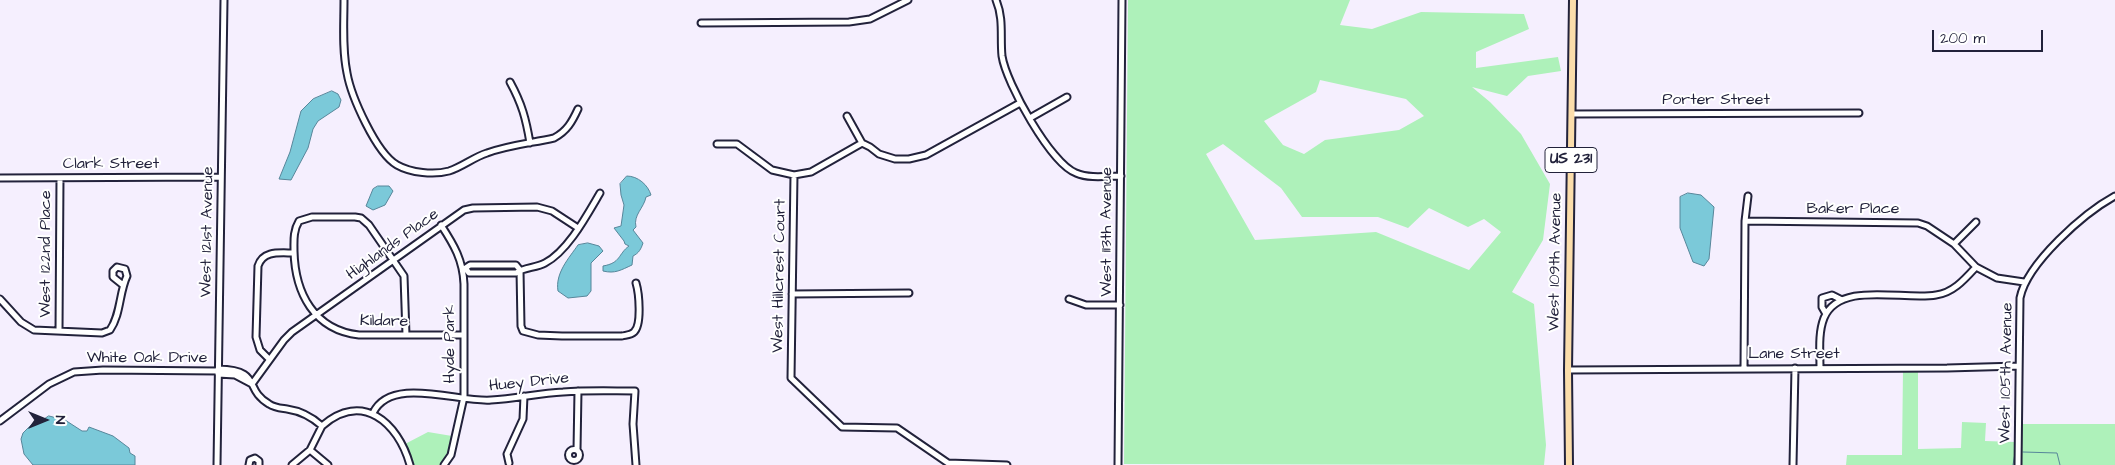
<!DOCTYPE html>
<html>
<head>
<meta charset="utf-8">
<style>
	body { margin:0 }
	#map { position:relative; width:2115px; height:465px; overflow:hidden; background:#f5effe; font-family:"Architects Daughter",sans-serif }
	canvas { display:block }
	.north { position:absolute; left:20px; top:395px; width:50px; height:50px; -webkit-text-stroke:4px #fff; paint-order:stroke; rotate:90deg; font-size:14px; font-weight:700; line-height:20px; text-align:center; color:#22223b }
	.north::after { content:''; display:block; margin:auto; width:18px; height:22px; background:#22223b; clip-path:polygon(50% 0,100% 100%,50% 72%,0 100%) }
	.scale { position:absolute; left:1932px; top:30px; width:111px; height:22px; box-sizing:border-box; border:2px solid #22223b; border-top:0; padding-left:6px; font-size:15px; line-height:18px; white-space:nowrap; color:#22223b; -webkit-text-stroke:4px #fff; paint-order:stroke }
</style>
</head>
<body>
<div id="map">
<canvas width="2115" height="465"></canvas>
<div class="north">N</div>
<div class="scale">200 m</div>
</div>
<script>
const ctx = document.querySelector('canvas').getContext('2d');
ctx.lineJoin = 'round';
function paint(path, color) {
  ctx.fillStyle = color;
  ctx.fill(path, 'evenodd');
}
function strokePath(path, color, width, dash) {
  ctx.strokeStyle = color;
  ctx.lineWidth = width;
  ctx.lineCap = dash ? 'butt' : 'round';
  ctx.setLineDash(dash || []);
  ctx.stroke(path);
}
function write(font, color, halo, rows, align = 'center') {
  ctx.font = font + ' "Architects Daughter",sans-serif';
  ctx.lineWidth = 4;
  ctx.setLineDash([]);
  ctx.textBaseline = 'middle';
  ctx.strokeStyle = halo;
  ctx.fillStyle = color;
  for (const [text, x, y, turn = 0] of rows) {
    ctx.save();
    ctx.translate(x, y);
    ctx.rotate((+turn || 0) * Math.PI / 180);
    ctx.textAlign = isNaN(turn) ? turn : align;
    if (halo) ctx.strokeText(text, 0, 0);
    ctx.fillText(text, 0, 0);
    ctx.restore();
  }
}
const green = new Path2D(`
	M1128,0H1350L1340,25L1372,29L1421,12L1524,14L1529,29L1476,52V68L1558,57L1561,71L1528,76L1507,96L1472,87L1490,102L1521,134L1550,184L1543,240L1512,292L1534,304L1546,445L1544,465L1124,464ZM1320,80L1406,99L1424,116L1399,130L1325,140L1304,154L1283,145L1264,121L1316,92ZM1223,144L1281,188L1302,217H1378L1408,228L1429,208L1468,227L1484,219L1501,232L1469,270L1376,232L1255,240L1206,154Z
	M1903,370H1918V449L1961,448L1962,422L1986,423L1985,441L2015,442V465H1846L1847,455H1902Z
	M2022,424H2115V465H2021Z
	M428,432L452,436L447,457L441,465H413L405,444Z`);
const water = new Path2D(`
	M332,91L338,94L341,100L339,107L318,121L313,129L308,148L291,180L279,179L290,152L301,111L313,99Z
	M627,176C638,176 648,185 651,195L646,197C644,208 633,215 636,227L633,230L643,243C641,249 639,253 633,256L632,265C621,270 615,274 603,271V266C621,263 618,254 629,246L625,244L624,241L614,228L621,226L624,205L621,195L620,184Z
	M378,186H389L393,191L385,205L373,210L366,206L373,189Z
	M1688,193L1701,195L1714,207L1709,259L1704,266L1693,262L1680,228V197Z
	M588,243L599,246L603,251L591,263V291L587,296L568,298L558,291C555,273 569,258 578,245Z
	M49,416L65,420L82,431H87L89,427L113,436L129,448L130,453L135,456V465H33L24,454L21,439L23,433L35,421L39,422Z`);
const stream = new Path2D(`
	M2023,452L2057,453L2060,465
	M2013,465L2015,453`);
const minor = new Path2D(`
	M344,0C344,24 342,49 347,73C351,96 376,153 397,165C411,173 434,175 449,171C462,167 474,157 487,153C509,145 532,143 554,138C567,131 572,122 578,109
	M996,0C1004,19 1000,37 1002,56C1006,83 1051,164 1076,173C1090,179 1107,176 1121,176
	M701,23L849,22L870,19L908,0
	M510,82C522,104 526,119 530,143
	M1572,114L1859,113
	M847,116L862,143L870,147L879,154L895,159H909L926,155L1020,103
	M1030,118L1067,97
	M717,144H737L772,170L794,175L811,172L862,143
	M794,175L791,378L842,427L897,428L948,463L1007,465
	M0,178L221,177
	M1745,221L1918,223L1927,226L1954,244L1976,267L1997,278L2024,282
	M441,225C454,245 463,260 464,284V397L451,455L444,465
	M1954,244L1976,222
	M464,269L470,265H516L520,270
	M466,269L469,273H516C524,267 536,268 545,263C568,251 587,215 600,193
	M520,270L521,326L523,331L538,335L562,336H622C626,335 631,335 634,332C642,325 639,293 636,283
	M792,294L909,293
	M0,299L21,322L34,330L102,333L110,330C121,314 119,293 127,276L125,269L117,267L113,271V277L123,285
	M1069,299L1086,305H1120
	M1826,314L1822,307V298L1832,295L1842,300
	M59,331L60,178
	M406,335L404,276L369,225L361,218L355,217H312L299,221C293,231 294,241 294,251C295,293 314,330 359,335H464
	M269,359L260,350L256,337L258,266C263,250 280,253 294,253
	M1744,368L1745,221L1748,196
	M1820,368C1820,352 1818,333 1824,318C1840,280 1904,301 1936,295C1953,293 1965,279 1976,267
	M218,369C263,370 243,389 269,404C275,408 280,408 287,409C301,411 312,417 322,426C362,391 398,422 410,465
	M1568,370L1947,368L2019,366
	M218,374L235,375L252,384
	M252,384L284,340L292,332L464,210L473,208L537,207L552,211L578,228
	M373,413C391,375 460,403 491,400C515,399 539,393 563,392C587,390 611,391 635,391L633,424L636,465
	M0,421L49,384L74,372L103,370L218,371
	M568.5 455a5.5 5.5 0 1 1 11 0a5.5 5.5 0 1 1-11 0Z
	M310,450L328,465
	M577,450L578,391
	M509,463L507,454L523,419L524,396
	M217,465L224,0
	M249,465L250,460L255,458L259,461V465
	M292,465L310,450L322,426
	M1118,465L1122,0
	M1793,465L1795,368
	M2018,465L2020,298C2027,263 2084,213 2115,196`);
const major = new Path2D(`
	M1569,465L1568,370L1573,0`);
const shields = [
	[1571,160,52]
];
const shieldNames = [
	["US 231",1571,160]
];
const streetNames = [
	["Porter Street",1716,101],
	["Clark Street",111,165],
	["Baker Place",1853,210],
	["West 121st Avenue",208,232,-89],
	["West 113th Avenue",1108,232,-90],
	["Highlands Place",393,245,-36],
	["West 122nd Place",47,254,-90],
	["West 109th Avenue",1556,262,-89],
	["West Hillcrest Court",780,276,-89],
	["Kildare",384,322,1],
	["Hyde Park",451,344,-90],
	["Lane Street",1794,355],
	["White Oak Drive",147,359],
	["West 105th Avenue",2007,373,-89],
	["Huey Drive",529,383,-6]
];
paint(green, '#aef1ba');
paint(water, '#7bc9d9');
strokePath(water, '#57869a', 1);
strokePath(stream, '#57869a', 1);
strokePath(minor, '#22223b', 9);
strokePath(major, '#22223b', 10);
strokePath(minor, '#fff', 5);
strokePath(major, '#fbddab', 6);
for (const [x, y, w] of shields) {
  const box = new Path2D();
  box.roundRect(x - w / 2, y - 12.5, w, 25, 4);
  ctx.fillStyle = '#fff';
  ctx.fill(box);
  strokePath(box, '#22223b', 1);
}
write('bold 15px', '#22223b', null, shieldNames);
write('16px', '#22223b', '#fff', streetNames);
</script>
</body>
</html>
